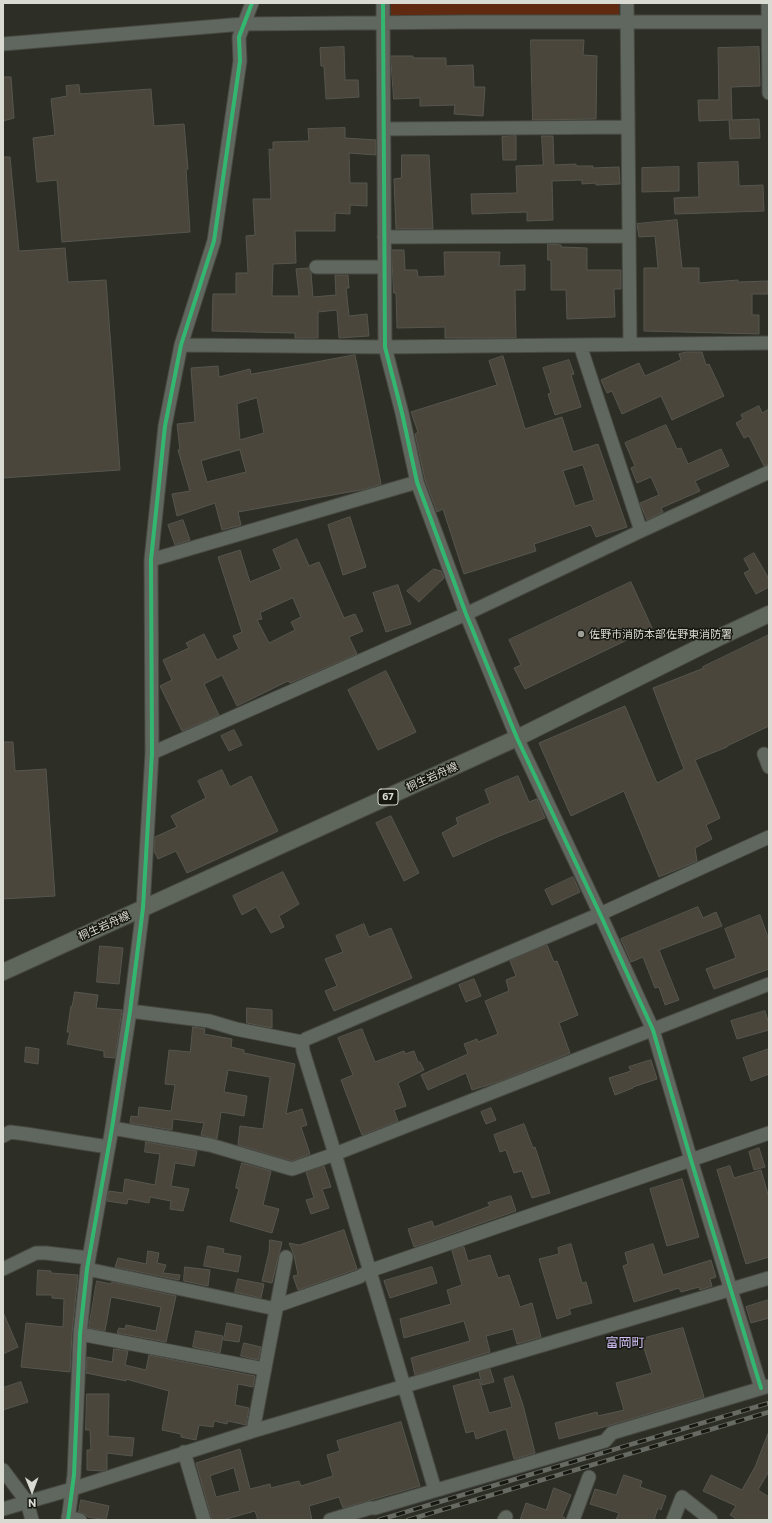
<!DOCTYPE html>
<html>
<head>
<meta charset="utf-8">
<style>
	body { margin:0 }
	#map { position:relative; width:772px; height:1523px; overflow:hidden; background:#2d2e26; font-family:Commissioner,sans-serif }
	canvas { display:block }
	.frame { position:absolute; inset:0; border:4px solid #d9dad1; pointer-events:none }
	.north { position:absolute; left:12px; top:1471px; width:40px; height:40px; -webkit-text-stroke:3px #181812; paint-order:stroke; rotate:179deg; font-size:11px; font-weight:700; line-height:16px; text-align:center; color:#d9dad1 }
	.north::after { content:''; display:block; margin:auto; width:14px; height:18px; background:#d9dad1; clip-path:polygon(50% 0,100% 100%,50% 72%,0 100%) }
</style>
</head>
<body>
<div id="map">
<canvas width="772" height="1523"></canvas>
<div class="frame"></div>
<div class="north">N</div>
</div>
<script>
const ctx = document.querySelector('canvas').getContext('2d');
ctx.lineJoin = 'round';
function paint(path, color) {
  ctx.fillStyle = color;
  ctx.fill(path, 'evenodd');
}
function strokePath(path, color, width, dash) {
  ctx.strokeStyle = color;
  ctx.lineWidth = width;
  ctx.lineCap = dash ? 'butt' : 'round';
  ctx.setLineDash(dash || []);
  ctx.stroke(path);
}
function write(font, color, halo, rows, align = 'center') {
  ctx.font = font + ' Commissioner,"Noto Sans JP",sans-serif';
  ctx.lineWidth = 3;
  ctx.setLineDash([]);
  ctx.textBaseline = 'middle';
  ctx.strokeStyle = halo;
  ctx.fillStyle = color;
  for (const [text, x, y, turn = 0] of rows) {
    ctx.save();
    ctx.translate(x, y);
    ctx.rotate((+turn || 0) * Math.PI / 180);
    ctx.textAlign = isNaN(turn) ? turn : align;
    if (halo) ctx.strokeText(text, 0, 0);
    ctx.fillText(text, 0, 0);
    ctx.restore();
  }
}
const green = new Path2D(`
	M391,3H619V18L391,17Z`);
const building = new Path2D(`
	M531,40H584L583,55L597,56L596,119L533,120Z
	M344,47L345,80H358L359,97L326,99L324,66H321L320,48Z
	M759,47L760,86L731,87L732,120L759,119L760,138L730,139L729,120L699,121L698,100H719L718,48Z
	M391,56H413V58H446V66L473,65L474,87H485L483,116L454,114L455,105L420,106V98L394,99Z
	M3,77H11L14,118L3,121Z
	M79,85L80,94L151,89L154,126L184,124L188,169H186L190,232L62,242L57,180L37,182L33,138L55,135L51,99L67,96L66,86Z
	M345,128V138L376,140V155L349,153L350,183H367V206L350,205V214L335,213V231H295L296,263L273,264L272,296H299L296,269L308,268L311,273L313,297L336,295L335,275H348L349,288H346L349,316L367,314L369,336L339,338L337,310L318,312V338H295V333L212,331L213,294H236V273H248L246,236L255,235L253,199H271L269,149L273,150V142L309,141L308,129Z
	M516,136V160H503L502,137Z
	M542,136H553L554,165L576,164V166H593V168L619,167L620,184L596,185V183L582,184V180L552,181L553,220L527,221V212L472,214L471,194L517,193L516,166L543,165Z
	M402,155H429L433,229H396L394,179L401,178Z
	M3,157H10L19,251L65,248L68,282L106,280L120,470L3,478Z
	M738,162L739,186L763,185L764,211L675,214L674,198L699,197L698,163Z
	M679,167V191L642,192V168Z
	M677,220L682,268H699V283L738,280V282L768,281V294H752V315H759V334L644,331V268H658L655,236L639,237L637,224Z
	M548,244L561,245V247L587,248V270H621V289H614L615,317L567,319L566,290H551V260H548Z
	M392,250H404L405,270H417L418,277L445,276L444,252H500L499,266L525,265V290H515L516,338H445V327L397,328L396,293H394Z
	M687,352H702L706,365L709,364L724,396L672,420L661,396L622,414L612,391L607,393L601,380L639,363L645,376L681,360L679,354Z
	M355,355L381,484L366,489L238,512L241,525L222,530L215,503L177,516L172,494L190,491L178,450H180L177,424L195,422L191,368L218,366L219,377L250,369L251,374ZM257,398L264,433L240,440L237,404ZM240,450L246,472L207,482L201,461Z
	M503,356L525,429L562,417L573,452L598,444L627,527L596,537L591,525L534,544L536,551L464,574L443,509L437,512L425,480L415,434L418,432L411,412L497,385L489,361ZM583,465L594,500L575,506L563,471Z
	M569,360L574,374L571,375L581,407L555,415L548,394L551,393L543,368Z
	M759,406L762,413L769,409V464L764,466L749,436L744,438L736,423L743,419L741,415Z
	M666,425L677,449L681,448L688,464L721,449L729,466L695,481L700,491L661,508L663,512L647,520L640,503L659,495L651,477L637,483L631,468L635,466L625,443Z
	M350,517L366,567L343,575L328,525Z
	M183,520L190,540L175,545L168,525Z
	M297,539L309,566L319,562L344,618L355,614L363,631L349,637L357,654L290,683L288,681L237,706L222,675L204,684L219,715L182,731L160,686L172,680L163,660L189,648L186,643L204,634L217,660L239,649L233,636L242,632L218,557L240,550L250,582L281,569L273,550ZM293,598L301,617L291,622L295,630L269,643L257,620L262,619L260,613Z
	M754,553L769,579V587L756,594L744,573L750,570L744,559Z
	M434,569L441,571L444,578L419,602L407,591Z
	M631,582L652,628L525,689L514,668L521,665L509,640Z
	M398,585L411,624L386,632L373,593Z
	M769,635V726L727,746V747L695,760L720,818L706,825L712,839L695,848L697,861L659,877L624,791L571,816L539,743L625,706L657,783L684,769L653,688L704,668L703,667Z
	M386,671L416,732L378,750L348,690Z
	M234,730L242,745L229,751L221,736Z
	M3,742H13L15,771L46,769L55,896L3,899Z
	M222,770L230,787L251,776L278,831L187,873L176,851L158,859L154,851L155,837L177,827L171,816L206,798L198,781Z
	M518,776L529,802L537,799L545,818L497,837L453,857L442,833L458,824L456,818L490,803L485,790Z
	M391,816L419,873L404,881L376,823Z
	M283,872L299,904L279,916L284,927L271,933L256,907L242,915L233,896Z
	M573,877L580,892L552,905L545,890Z
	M698,907L703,918L716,912L722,926L659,950L679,1000L665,1005L659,987L655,988L643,957L631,962L621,939Z
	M760,915L769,940V969L714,989L706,969L736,958L725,929Z
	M364,924L369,937L391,928L412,978L334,1011L325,991L337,986L325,959L343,952L336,936Z
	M547,945L554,962L557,961L578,1015L559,1023L570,1053L498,1082L472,1090L466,1073L428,1090L421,1075L468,1054L464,1044L477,1039L478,1042L498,1034L485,1001L509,991L506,980L516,976L510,961Z
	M100,946L123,948L119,984L97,982Z
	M474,979L481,996L466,1002L459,985Z
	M75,992L98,995L96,1008L122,1010L115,1058L104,1057V1051L67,1044L70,1032H67L71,1006H72Z
	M247,1008L272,1010V1028L247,1023Z
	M765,1011L769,1024V1030L737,1039L731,1021Z
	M193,1027L205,1029L204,1034L232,1039L231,1047L244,1050V1053L295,1064L286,1114L302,1109L307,1125L301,1127L310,1154L292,1161L238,1145L240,1126L263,1129L270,1078V1077L228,1070L224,1092L247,1096L244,1116L221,1112L217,1139L201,1135L204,1123L173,1119L172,1130L130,1123L131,1116L138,1117L139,1107L171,1111L175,1085L165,1084L169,1050L190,1052Z
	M362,1029L375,1062L404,1051L405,1054L414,1051L418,1062H420L424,1070L398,1083L406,1106L394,1110L398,1121L362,1135L341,1080L353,1075L338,1038Z
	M26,1047L39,1049L38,1064L25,1062Z
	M769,1049V1074L751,1081L743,1058Z
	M651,1060L657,1079L633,1087V1088L615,1095L609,1078L631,1071L629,1067Z
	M491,1108L496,1120L486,1124L481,1112Z
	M524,1124L533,1148L535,1147L550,1193L532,1198L522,1171L514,1173L506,1150L500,1152L494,1135Z
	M146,1142L197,1151L194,1166L175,1163L171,1186L189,1189L183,1211L170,1209L171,1201L150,1197L149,1203L128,1199L127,1204L107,1201L109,1191L123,1193L125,1179L155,1185L160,1154L145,1152Z
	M759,1148L765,1167L754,1170L749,1152Z
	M242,1163L271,1171L263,1205L279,1209L272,1233L230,1221L239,1189L236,1188Z
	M324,1166L331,1187L322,1189L329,1208L311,1214L306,1200L314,1198L306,1172Z
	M730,1166L734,1178L761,1170L769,1198V1257L746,1264L717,1170Z
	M682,1179L699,1237L667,1246L650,1189Z
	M511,1196L516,1211L414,1247L408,1229L432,1221L434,1227L490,1206L488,1203Z
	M344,1230L357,1269L298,1290L293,1276L298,1275L294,1255L289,1243L299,1245Z
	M270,1240L282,1242L272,1283L262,1281L269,1252Z
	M571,1244L582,1283L586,1282L592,1303L569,1309L571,1314L557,1319L539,1259L559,1254L558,1248Z
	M653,1244L663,1275L711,1260L716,1277L710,1279L712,1286L700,1290L699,1287L681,1292L679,1288L634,1302L623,1266L628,1264L625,1253Z
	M208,1246L224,1249L223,1253L241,1256L238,1272L204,1266Z
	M464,1247L468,1261L490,1255L498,1278L509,1275L520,1307L532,1303L541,1337L517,1344L513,1329L486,1336L490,1352L415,1375L411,1358L470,1341L464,1321L404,1338L400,1319L451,1304L447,1290L462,1285L452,1251Z
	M148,1251L159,1253L157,1263L166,1265L163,1273L180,1275L179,1280L115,1267L118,1258L146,1264Z
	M185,1267L210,1270L208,1286L184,1281Z
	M432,1267L437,1283L390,1298L384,1281Z
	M38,1270L51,1271V1273L78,1275L72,1333L70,1372L21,1367L26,1323L63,1327L64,1299L52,1298V1295H37Z
	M238,1279L264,1284L261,1298L235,1292Z
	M97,1281L111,1284L112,1282L176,1296L166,1342L117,1333L119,1328L125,1329L126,1325L156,1331L161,1307L111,1297L105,1331L89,1328Z
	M769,1300V1318L751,1323L746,1307Z
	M3,1312L18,1347L3,1354Z
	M227,1323L242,1326L239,1342L224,1340Z
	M683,1328L704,1397L611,1425L559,1439L555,1423L597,1412L598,1416L624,1410L616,1383L652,1373L641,1339Z
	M196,1331L223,1336L220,1353L193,1347Z
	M244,1343L261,1347L258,1360L241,1356Z
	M114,1349L128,1351L125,1365L146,1370L149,1355L255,1376L253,1387L238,1384L235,1405L249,1408L246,1425L228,1421L227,1424L214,1421L213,1427L199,1425L196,1440L181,1437V1434L162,1430L169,1391L126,1379V1381L86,1373L87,1357L112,1362Z
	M490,1369L494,1382L482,1385L479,1372Z
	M513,1376L523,1405L535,1453L514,1459L506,1429L476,1439L474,1431L466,1433L453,1386L479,1379L489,1413L512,1407L504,1379Z
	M21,1382L28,1402L3,1410V1388Z
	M87,1394H109L108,1436L134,1438L132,1456L107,1453V1469L103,1471L87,1470V1450H91L90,1430H86Z
	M401,1422L420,1486L343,1508L339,1497L309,1506L312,1520H258L255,1511L223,1520H212L196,1463L240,1449L250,1489L270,1484L271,1488L299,1481L301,1486L333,1476L327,1455L340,1451L337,1441ZM234,1468L240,1491L216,1497L210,1476Z
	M768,1434L769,1471L758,1490L769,1497V1520H738L730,1515L736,1506L703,1491L711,1475L742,1490L755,1467Z
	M624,1475L642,1481L640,1487L666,1496L661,1510L658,1508L654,1520H616L619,1513L590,1504L595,1489L616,1495Z
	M554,1488L571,1495L562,1516L565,1518V1520H520L526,1503L546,1510Z
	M81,1500L109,1506L106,1520L88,1517L85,1514L79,1512Z`);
const minor = new Path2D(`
	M383,3L385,347L402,413L417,482L466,614L517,738L600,914L653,1030L691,1160L761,1388
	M627,3L630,344
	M768,3L769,93
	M3,44L243,24L464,22H769
	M385,129L628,127
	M384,237L629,236
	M316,267H384
	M181,345L385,347L769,343
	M580,345L641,531
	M151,560L417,482
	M152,753L466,614L641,531L769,472
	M764,754L769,767
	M130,1011L209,1021L236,1029L302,1042
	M112,1128L210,1145L292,1169L335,1154L769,984
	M3,1136L10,1132L26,1134L108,1147
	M3,1269L36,1253H46L89,1258
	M87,1269L276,1309
	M276,1306L359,1277L369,1271L769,1133
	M80,1334L264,1369
	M253,1431L286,1257
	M184,1452L204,1520
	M3,1470L27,1502L32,1520
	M435,1490L335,1154L303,1051L302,1042L306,1039L600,914L769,837
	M3,1509L72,1489L253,1431L769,1278
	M68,1517L80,1520
	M68,1520L74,1475L80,1334L87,1269L112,1128L130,1011L143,908L152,753L151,560L165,426L181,345L214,241L240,61L239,37L252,3
	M330,1520L370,1508H375L605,1441L612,1433L769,1386
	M504,1520L506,1517
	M573,1520L589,1477
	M673,1520L682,1497L711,1520`);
const major = new Path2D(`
	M3,972L517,738L720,637L769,614`);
const rail = new Path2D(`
	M379,1520L769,1403
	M408,1520L769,1412`);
const cycleway = new Path2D(`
	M383,3L385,347L402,413L417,482L466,614L517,738L600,914L653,1030L691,1160L761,1388
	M68,1520L74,1475L80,1334L87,1269L112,1128L130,1011L143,908L152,753L151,560L165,426L181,345L214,241L240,61L239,37L252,3`);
const markers = [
	[581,634,4,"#9d9e95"]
];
const shields = [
	[388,797,20]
];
const shieldNames = [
	["67",388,797]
];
const poiNames = [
	["佐野市消防本部佐野東消防署",589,634]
];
const streetNames = [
	["桐生岩舟線",432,777,-24],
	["桐生岩舟線",104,926,-24]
];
const quarterNames = [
	["富岡町",625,1343]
];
paint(green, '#5f2a0f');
paint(building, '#4a463b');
strokePath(building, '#56564f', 1);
strokePath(minor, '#484942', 15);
strokePath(major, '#484942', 18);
strokePath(minor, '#5f675e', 13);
strokePath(major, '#5f665c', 16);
strokePath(rail, '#666a62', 4.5);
strokePath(rail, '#181812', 3, [9]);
strokePath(cycleway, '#33b770', 4);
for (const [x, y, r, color] of markers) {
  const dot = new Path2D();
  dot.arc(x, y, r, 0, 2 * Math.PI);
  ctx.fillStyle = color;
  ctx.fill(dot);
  strokePath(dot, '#181812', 1.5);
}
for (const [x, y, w] of shields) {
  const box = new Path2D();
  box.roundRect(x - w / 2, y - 8, w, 16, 3);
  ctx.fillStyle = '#181812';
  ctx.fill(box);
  strokePath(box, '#d9dad1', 1);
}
write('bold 10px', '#d9dad1', null, shieldNames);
write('11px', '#d9dad1', '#181812', poiNames, 'left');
write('11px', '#d9dad1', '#181812', streetNames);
write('13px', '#d5c2fa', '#181812', quarterNames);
</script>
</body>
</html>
